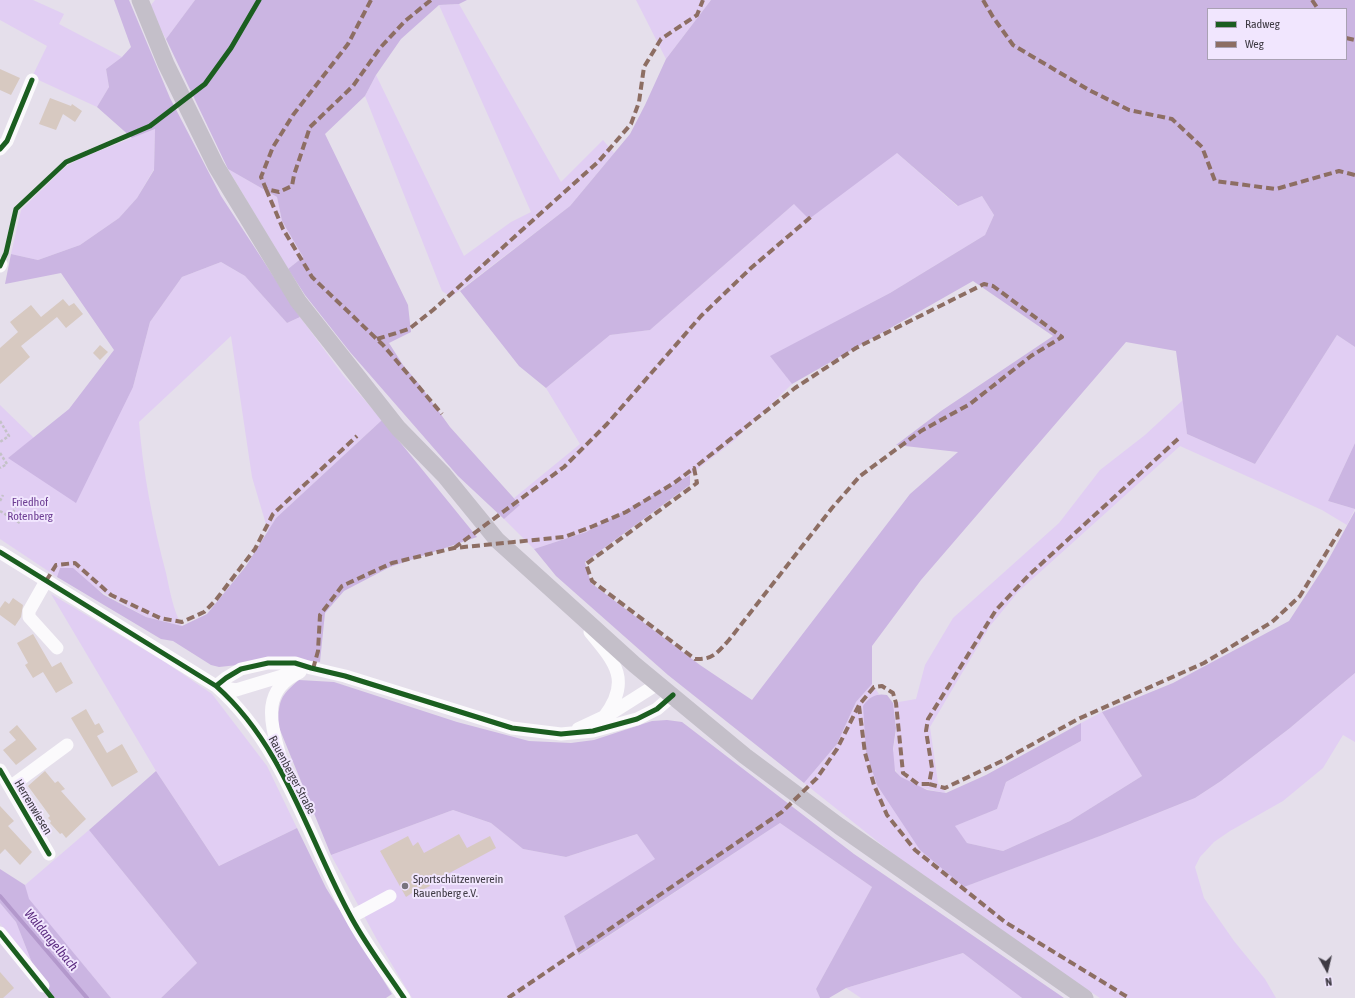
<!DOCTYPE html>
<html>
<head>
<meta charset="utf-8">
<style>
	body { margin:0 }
	#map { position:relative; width:1355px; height:998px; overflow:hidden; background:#e5dfeb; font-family:"Asap Condensed",sans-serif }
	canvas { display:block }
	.legend { position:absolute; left:1207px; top:8px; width:140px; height:52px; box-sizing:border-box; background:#f1e6fe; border:1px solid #a9a1b3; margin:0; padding:5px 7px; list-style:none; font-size:12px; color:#3e3a43 }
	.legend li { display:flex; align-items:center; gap:8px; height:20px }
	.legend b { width:20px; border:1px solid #a9a1b3 }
	.north { position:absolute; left:1307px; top:950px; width:40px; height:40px; -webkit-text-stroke:3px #f1e6fe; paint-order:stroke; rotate:172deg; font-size:11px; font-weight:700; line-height:16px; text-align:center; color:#3e3a43 }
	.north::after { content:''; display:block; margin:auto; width:14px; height:18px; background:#3e3a43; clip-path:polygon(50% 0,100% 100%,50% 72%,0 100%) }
</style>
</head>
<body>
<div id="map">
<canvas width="1355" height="998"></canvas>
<ul class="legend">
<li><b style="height:5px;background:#1b5e20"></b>Radweg</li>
<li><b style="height:5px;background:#8d6e63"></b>Weg</li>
</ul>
<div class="north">N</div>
</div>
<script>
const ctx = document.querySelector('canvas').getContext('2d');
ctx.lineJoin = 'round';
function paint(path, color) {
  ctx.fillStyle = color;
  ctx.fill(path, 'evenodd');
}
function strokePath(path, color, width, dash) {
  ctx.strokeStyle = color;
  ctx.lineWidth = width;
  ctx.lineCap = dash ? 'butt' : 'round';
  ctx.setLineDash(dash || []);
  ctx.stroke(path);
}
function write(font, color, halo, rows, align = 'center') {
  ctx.font = font + ' "Asap Condensed",sans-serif';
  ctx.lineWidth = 4;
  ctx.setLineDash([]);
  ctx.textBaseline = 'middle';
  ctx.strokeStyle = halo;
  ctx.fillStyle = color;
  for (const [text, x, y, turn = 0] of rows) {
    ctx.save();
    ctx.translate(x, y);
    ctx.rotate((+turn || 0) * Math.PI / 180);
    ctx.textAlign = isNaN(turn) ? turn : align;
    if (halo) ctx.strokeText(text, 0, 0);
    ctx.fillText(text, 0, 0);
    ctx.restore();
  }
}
const built = new Path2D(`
	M0,923L51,993L45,998H0Z`);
const green = new Path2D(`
	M0,0H33L64,14L59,24L122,57L106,69L109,87L97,107L32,77L47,46L0,20Z
	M155,0H195L166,39L158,25L151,5Z
	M636,0H711L666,59Z
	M459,4L561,182L603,140L614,153L570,206L451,297L442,291L365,96L376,75L464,256L511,222L531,212L439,5Z
	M155,129L154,169L137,198L119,218L80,245L38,260L11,254L21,210L65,167L81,158Z
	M897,153L957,206L982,196L994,215L985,235L890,293L771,356L792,384L735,440L690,475L586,532L534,549L504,519L520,505L514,498L580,444L546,388L610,335L650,330L794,204Z
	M228,169L277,197L282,221L303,257L288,269Z
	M221,262L245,276L287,323L300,317L343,375L382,420L276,518L268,531L252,477L231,336L139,422C143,473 153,524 166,573C170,591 173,610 182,626L146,617L60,568L57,577L0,539V405L34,438L8,458L133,387L150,322L182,277Z
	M1337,335L1355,347V443L1328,501L1355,509L1347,525L1322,510L1180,446L1018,592L990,626L930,727L938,783L946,793C932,791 903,784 896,771C889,759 896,741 896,728C896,720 894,711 893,703L916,699L925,665L953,618L1059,523L1100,470L1145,435L1183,400L1187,434L1255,464Z
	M51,594L165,662L212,694L267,766L297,828L219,866L156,771Z
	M1355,673V742L1343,735L1323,768L1283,801L1230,831L1214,842L1200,857L1195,867L1204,898L1234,941L1265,979L1276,998H1100L1024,948L921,876L804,783L837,744L856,702L872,684L879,694L867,700L866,752L964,887L1100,836L1195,798L1221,781L1290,728Z
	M1102,712L1142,776L1070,821L1003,851L967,843L954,826L997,809L1006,782L1081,741V723Z
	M453,810L491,823L523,849L566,857L637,834L656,859L564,916L580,955L780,823L872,887L816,989L820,998H412L376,938L331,855Z
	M89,830L197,963L161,998H111L28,899L25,885Z
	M0,903L16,922L36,973L0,923Z
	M963,953L1022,998H861L846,988Z`);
const forest = new Path2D(`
	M114,0H129L170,98L221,196L300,317L287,323L245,276L221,262L182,277L150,322L133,387L76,503L8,458L69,409L114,350L61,273L5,284L11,254L38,260L80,245L119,218L137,198L154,170L155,129L132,138L97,107L109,87L106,69L122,57L131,47Z
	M195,0H467L459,4L439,5L401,39L376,75L365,96L325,134L408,305L411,332L389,343L403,365L419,384L450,427L520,505L504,519L458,476L350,352L305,295L288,269L303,257L282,221L277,197L228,169L166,39Z
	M711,0H1355V347L1337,335L1255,464L1187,434L1176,351L1126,342L921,580L872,646V684L856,702L837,744L804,783L668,675L556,576L534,549L586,532L690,475V485L585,562L591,583L700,665L752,700L910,494L958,452L896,445L941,411L1053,336L973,281L792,384L770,356L890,293L985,235L994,215L982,196L958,206L897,153L809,219L794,204L650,330L610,335L546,388L519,366L460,291L570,206L630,134L645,105L666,59ZM1208,9H1346V59H1208Z
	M382,420L477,537L390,567L344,591L325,613L320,662L294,659L219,667L211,665L173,641L161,639L57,577L60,568H73L104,595L146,617L182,626L207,614L246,566L276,518Z
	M1355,443V509L1328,501Z
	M1355,511V673L1290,728L1221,781L1195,798L1100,836L964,887L920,850L877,785L866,752L863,706C869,697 876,693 887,695L893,703L896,728L893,749L895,771L901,777L927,790L946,793L986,775L1081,723V741L1006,782L997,809L955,826L967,843L1003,851L1070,821L1142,776L1102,712L1173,683L1289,621L1326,564Z
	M299,680L334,682L457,722L529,741L571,743L594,740L652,721L667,720L682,722L854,854L1064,998H1022L963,953L846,988L829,998H820L816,989L872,887L780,823L579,955L564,916L655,859L637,834L566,857L523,849L491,823L453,810L331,855L278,725C279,700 280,696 299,680Z
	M156,771L219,866L297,828L326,888L392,994L386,998H161L197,963L89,830Z
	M0,869L25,885L29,899L111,998H55L36,973L16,922L0,903Z`);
const stream = new Path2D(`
	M0,896L87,998`);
const building = new Path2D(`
	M0,69L20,78L11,95L0,90Z
	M50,98L71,106L72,104L82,111L75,122L63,114L56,130L39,124Z
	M63,299L69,306L74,303L83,314L66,328L57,317L21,346L30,357L0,384V348L18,332L10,322L31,305L41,317Z
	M100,345L108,352L100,360L93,353Z
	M13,598L23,605L21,617L15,626L0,615V608L5,601L9,604Z
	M33,634L52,667L61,662L73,683L56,693L43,672L33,678L25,665L28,663L17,643Z
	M86,709L95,725L99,723L104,732L97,736L107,753L122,744L138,772L112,787L71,718Z
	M17,725L37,749L16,765L3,750L16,740L9,732Z
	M45,771L55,783L58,781L65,789L61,791L86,819L66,838L62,833L60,834L50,823L51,821L48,818L50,816L28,786Z
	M0,806L14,821L8,826L32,852L20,865L5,849L0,854Z
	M459,834L467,848L490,836L496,848L429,884L430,886L420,891L418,889L406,897L380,851L408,836L413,846L418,842L424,853Z
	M0,972L14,988L3,998H0Z`);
const path = new Path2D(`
	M0,421L9,436L0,442
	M0,453L7,464L0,468
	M0,501L3,495
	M0,511L20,523L24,514L28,516
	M11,517L18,501`);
const minor = new Path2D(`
	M0,149L7,141L32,80
	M0,266L1,264
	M0,552L216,686C285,747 308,839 351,917C366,945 386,971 404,998
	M46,581L29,611V617L57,648
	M590,632C615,662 632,681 604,717
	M216,686L226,678L241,669L268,663H295L311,668L345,676L512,728L561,734L593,731L637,719L657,709L673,695
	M219,687L236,690L292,673
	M578,729L610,714L659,683
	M282,764C273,728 257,692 300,672
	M0,770L49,854
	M10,787L67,745
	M351,917L390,896
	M0,933L43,986`);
const major = new Path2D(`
	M140,0L166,64L216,166L298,301L398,428L444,475L497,540L635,665L745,756L839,826L1085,998`);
const quiet = new Path2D(`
	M371,0L348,44L293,115L273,147L261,177L266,189L279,192L292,186L294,175L310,127L353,86L380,48L405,21L431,0
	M983,0L993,17L1013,45L1089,90L1129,110L1172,119L1202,147L1215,181L1276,189L1339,171L1355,175
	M1312,0L1318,9
	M1346,38L1355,40
	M266,189L283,229L312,277L383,345L442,414
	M377,339L409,329L433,310L599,161L631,124L639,102L644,67L661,39L697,15L703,0
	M454,548L564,467L607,424L701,316L751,268L812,216
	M46,581L56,565L75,563L111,595L160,618L182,622L204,612L215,601L255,549L273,514L357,436
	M313,669L318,651L320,615L342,586L392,563L454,548L564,537L591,527L626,512L674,483L694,468L697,483L586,564L592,581L695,659C713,660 718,652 729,640L832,508L860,476L921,431L970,404L1031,356L1062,337L993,286L984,284L856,348L795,388L694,468
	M859,706L865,753L874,785L887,815L915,850L1005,922L1129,998
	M929,784L945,788L1004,760L1078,719L1204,663L1272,622L1300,596L1342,527
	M508,998L782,812L817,778L837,749L859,705L874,687L882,686L893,693L896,703L903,773L918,784H929L932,768L926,731L928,719L996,610L1029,575L1178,439`);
const cycleway = new Path2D(`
	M0,149L7,141L32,80
	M0,266L6,253L16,209L66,162L150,126L205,84L231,48L259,0
	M0,552L216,686C285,747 308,839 351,917C366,945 386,971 404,998
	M216,686L226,678L241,669L268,663H295L311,668L345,676L512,728L561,734L593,731L637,719L657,709L673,695
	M0,770L49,854
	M0,933L52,998`);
const markers = [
	[405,886,4,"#78747e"]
];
const parkNames = [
	["Friedhof",30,502],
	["Rotenberg",30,516]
];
const streetNames = [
	["Rauenberger Straße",292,775,62],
	["Herrenwiesen",33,807,59]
];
const poiNames = [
	["Sportschützenverein",413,879],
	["Rauenberg e.V.",413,893]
];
const waterNames = [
	["Waldangelbach",51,940,50]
];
paint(built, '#e0d5eb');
paint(green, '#e1cef3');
paint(forest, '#cbb5e2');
strokePath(stream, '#b398cc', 4);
paint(building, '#d7c9c1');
strokePath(path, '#c4c2c7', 2.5, [3, 2]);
strokePath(minor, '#fbfafc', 13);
strokePath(major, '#c4bfc9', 17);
strokePath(quiet, '#8d6e63', 4, [8, 4]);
strokePath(cycleway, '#1b5e20', 5);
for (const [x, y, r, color] of markers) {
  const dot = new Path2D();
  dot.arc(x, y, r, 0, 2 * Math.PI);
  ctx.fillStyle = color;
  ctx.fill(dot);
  strokePath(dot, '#f1e6fe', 1.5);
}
write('12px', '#6c3d92', '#f1e6fe', parkNames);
write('12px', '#3e3a43', '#f1e6fe', streetNames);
write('12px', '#3e3a43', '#f1e6fe', poiNames, 'left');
write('italic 13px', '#5d2e82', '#f1e6fe', waterNames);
</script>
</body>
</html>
